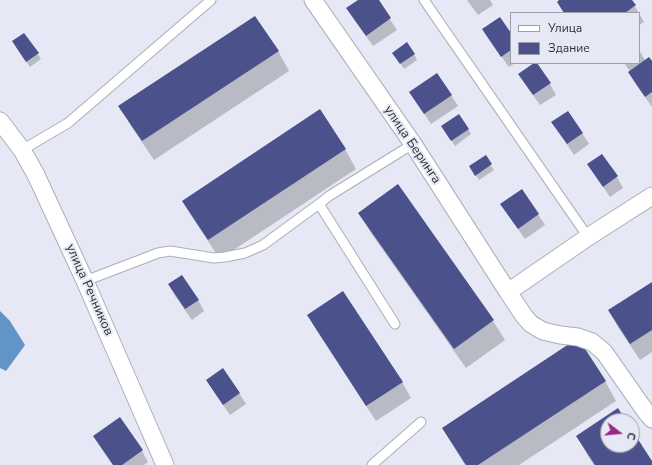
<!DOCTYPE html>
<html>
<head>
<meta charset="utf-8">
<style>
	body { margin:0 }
	#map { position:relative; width:652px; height:465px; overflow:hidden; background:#e6e9f5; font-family:"Nunito Sans",sans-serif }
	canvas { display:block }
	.legend { position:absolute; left:510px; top:12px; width:130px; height:52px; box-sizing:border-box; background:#e6e9f5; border:1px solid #9c9fa7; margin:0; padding:5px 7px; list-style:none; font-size:12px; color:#2e2f33 }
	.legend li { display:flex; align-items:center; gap:8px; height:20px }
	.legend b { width:20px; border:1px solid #9c9fa7 }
	.north { position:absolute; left:600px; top:413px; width:40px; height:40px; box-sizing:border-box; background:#e6e9f5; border:1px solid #9c9fa7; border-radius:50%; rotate:106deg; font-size:11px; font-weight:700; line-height:16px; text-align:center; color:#2e2f33 }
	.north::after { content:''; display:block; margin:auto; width:14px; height:18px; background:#9a2885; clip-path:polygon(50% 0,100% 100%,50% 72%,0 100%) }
</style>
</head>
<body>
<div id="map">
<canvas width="652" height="465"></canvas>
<ul class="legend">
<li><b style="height:5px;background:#fff"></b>Улица</li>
<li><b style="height:11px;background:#4a518b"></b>Здание</li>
</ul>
<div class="north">С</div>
</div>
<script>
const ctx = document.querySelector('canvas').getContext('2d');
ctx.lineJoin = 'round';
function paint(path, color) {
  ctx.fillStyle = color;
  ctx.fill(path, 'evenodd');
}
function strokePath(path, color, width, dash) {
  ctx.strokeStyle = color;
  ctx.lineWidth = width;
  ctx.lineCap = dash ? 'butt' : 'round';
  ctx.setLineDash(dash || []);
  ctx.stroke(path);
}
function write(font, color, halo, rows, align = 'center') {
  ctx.font = font + ' "Nunito Sans",sans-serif';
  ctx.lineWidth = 4;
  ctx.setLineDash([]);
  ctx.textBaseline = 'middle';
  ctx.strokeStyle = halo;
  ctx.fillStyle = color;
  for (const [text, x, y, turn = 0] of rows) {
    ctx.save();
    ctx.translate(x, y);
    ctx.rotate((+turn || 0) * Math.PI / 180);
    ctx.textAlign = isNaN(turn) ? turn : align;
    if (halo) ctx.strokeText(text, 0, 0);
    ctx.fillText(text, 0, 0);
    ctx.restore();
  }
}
const water = new Path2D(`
	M0,311L10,321L25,345L6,371L0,368Z`);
const shadow = new Path2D(`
	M360,0H377L397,30L373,46L354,19Z
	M467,0H490L493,5L478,15Z
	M561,0H631L639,13H564Z
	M639,13L644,22L639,25Z
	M483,30L511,35V63H515L509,67L490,41Z
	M24,34L41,59L30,67L16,47Z
	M639,50L645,60L652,63V107L635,83L629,72L630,71L624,63H639Z
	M278,51L289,71L154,160L131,126L120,106Z
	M414,54L417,60L404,69L397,58Z
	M550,84L556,95L540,105L526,85Z
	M451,95L458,106L431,124L417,103Z
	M553,123L582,133L589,144L574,155Z
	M468,129L471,134L455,146L446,132Z
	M345,149L356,169L220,259L194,220L183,201Z
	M602,155L617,177L623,188L610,197L595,175Z
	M485,157L494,170L479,180L474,172Z
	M398,186L493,321L505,340L466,368L371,233L359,213Z
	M522,190L545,225L525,239L508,215Z
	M652,283V352L640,360L618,327L609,311Z
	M169,285L198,300L204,311L192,320L175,296Z
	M308,315L402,382L411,398L376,421L317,331Z
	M207,381L239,393L246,404L230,415L214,392Z
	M605,381L616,401L519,465H465L443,429Z
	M617,410L625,421H608V445H632V432L652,462V465H594L588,456L577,436Z
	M119,419L142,451L148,462L144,465H113L94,436Z`);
const building = new Path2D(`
	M358,0H379L391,18L366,36L346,8Z
	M559,0H632L636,5L625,13H564L557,2Z
	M255,16L279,51L142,141L118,106Z
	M500,17L511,33V50L501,57L482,29Z
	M24,33L39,53L26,62L12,41Z
	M407,42L415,54L400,64L392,53Z
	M649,57L652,61V92L645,97L628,72Z
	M534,63H537L551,83L533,95L518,74Z
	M437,73L452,95L424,114L409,92Z
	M320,109L346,149L208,240L182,201Z
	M568,111L583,133L567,144L551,122Z
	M459,114L469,129L451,141L441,126Z
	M602,154L618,176L603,187L587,164Z
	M486,155L492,164L475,176L469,166Z
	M398,184L494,320L454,349L358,213Z
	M522,189L539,214L518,229L500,204Z
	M182,275L199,300L185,309L168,284Z
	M652,282V330L630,344L608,310Z
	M343,291L403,382L366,406L307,315Z
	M578,338L606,381L478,465H466L442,428Z
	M223,368L240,393L223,405L206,380Z
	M618,408L626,421H608V445H632V430L652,461V465H595L576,436Z
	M120,417L143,450L122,465H113L93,436Z`);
const lane = new Path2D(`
	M424,0L588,237
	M22,150L68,123L211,0
	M319,204L329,196L413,144
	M85,281L158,253L170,251L214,258L225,257L245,253L263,245L319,204L395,324
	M372,465L421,422`);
const street = new Path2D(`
	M313,0L413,144L508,292L588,237L652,196
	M0,121L22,150L36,175L85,281L165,465
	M508,292L524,316L531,324L543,331L560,335L578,337L592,342L604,352L646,412L652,419`);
const streetNames = [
	["улица Беринга",412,145,56],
	["улица Речников",89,290,66]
];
paint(water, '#6394c7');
paint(shadow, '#0003');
paint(building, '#4a518b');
strokePath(lane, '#acaeb9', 11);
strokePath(street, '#acaeb9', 19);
strokePath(lane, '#fff', 9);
strokePath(street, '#fff', 17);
write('13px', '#2e2f33', '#e6e9f5', streetNames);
</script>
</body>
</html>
